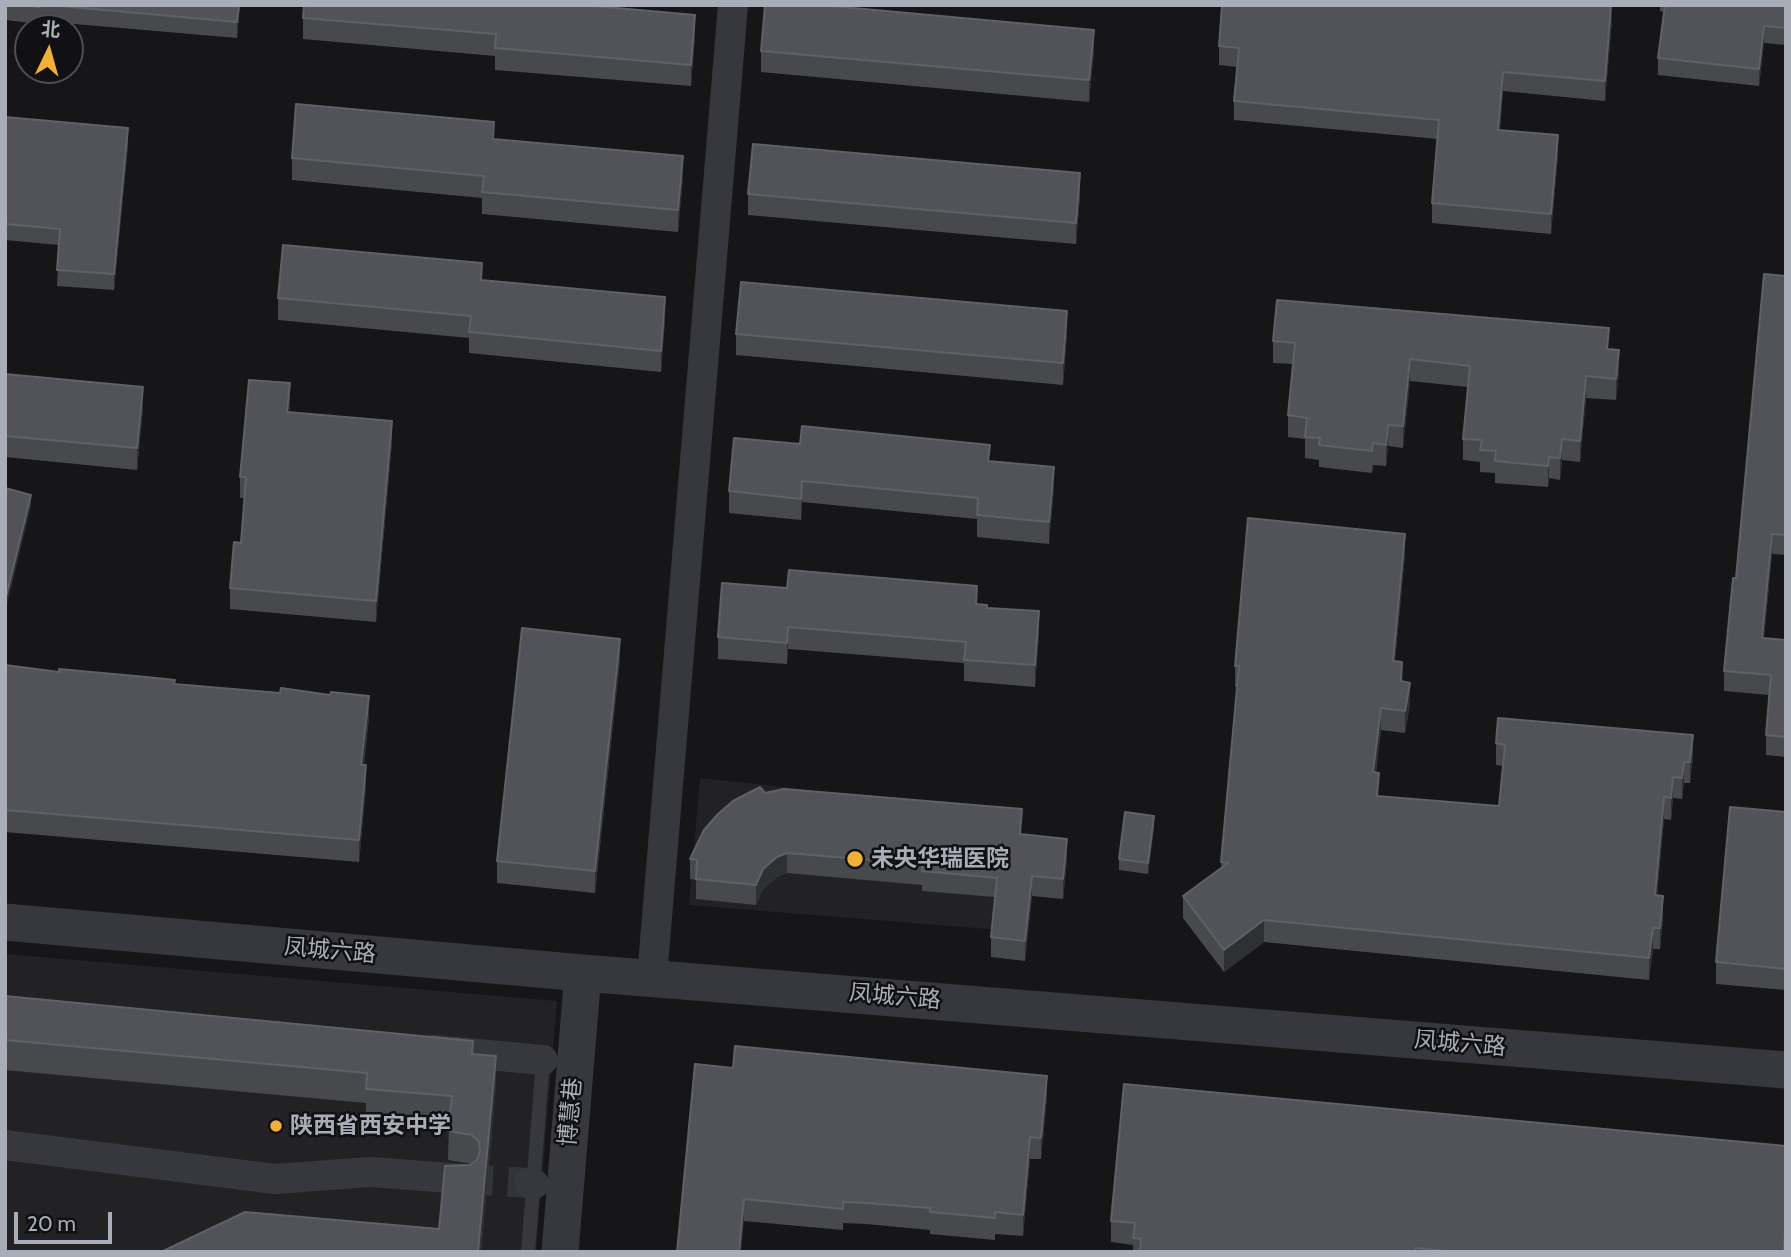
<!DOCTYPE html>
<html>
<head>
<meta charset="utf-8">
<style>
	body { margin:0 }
	#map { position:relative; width:1791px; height:1257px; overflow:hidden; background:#161618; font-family:Cabin,"Noto Sans SC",sans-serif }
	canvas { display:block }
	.frame { position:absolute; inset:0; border:7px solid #a8adb8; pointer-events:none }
	.north { position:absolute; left:14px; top:14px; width:70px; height:70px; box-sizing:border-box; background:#111113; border:2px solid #4d4f55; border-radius:50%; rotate:5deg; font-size:19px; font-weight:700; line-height:28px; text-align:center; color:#a8adb8 }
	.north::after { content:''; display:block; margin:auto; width:24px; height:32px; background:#f2b134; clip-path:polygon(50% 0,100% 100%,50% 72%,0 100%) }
	.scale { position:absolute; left:14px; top:1212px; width:98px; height:32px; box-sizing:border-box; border:4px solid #a8adb8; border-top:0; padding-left:9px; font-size:21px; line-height:24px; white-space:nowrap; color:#a8adb8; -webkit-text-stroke:5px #111113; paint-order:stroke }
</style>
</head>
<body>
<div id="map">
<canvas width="1791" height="1257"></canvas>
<div class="frame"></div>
<div class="north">北</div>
<div class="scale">20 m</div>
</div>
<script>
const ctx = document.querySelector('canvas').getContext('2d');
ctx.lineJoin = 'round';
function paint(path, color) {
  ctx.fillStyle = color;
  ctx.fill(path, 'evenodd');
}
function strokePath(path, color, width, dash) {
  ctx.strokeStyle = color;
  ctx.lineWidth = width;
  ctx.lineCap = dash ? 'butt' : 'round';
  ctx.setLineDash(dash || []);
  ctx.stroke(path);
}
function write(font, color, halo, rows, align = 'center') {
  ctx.font = font + ' Cabin,"Noto Sans SC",sans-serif';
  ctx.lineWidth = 5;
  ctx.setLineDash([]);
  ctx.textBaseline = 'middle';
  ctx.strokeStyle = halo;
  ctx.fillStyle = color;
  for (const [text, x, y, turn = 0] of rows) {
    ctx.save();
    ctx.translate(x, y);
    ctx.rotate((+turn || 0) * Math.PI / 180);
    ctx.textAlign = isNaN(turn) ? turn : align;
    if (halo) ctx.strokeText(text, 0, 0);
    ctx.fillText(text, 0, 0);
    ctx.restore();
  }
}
const built = new Path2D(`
	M700,778L1019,813L1013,931L689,905Z
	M5,954L557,1001L536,1252H5Z`);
const minorTunnel = new Path2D(`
	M463,1179L529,1183`);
const service = new Path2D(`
	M528,1252L543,1060`);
const minor = new Path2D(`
	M652,977L733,5
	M434,1050L543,1060
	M5,1145L275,1179L371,1172L463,1179
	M529,1183L534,1184`);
const tertiary = new Path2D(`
	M5,922L583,973L1786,1070
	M560,1252L583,973`);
const wall = new Path2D(`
	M5,5H240L237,38L40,21V24L5,20Z
	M1660,5H1786V45L1764,43L1759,86L1658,75V58L1664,12L1660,11Z
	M303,18L695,36L691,86L495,70V56L303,39Z
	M1612,21L1605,101L1503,91L1500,130L1558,155L1551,234L1432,223V203L1438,139L1234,120V101L1237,67L1219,65V46Z
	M761,51H1094L1089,102L761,72Z
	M5,117L128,145L114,290L57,286L59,245L5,240Z
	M494,139L683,177L678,232L482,214V198L292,180V158Z
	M748,194L1080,195L1076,244L748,215Z
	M1786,276V555L1772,554L1764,638L1786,640V757L1766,755V735L1769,695L1724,691V671L1736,578Z
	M482,280L665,319L661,372L469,353V338L278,320V298Z
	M1067,333L1063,385L736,355V334Z
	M1273,341L1609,349L1619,371L1616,400L1586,398L1580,462L1562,460L1560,480L1549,478L1548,487L1495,483V473L1480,472V462L1463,460V439L1468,387L1410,381L1403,448L1388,446L1386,466L1373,465L1372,473L1319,467V460L1305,458V439L1288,437V415L1293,364L1273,363Z
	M5,374L143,409L137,470L5,457Z
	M290,404L289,412L392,442L376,622L230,609V588L241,543L244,498H240V477Z
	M800,444L990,461L1054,488L1049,544L977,537V519L802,502L801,520L729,513V491Z
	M1405,555L1395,661L1410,704L1405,733L1381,730L1376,772L1378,796L1499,806L1503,766L1496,765V743L1693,757L1690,783H1684L1682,799L1673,798L1671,820L1664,819L1657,895L1663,918L1660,949H1653L1649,980L1264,942L1224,972L1183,918V896L1221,868L1237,687H1235V666Z
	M977,604L1039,633L1035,687L964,681V663L788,649L787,664L718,659V637Z
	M620,660L595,893L497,883V861Z
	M5,665L59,672L175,684L369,717L364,765L366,787L359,862L5,832Z
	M765,793L1022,834L1067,859L1063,899L1032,896L1025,961L991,957V937L995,897L922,891V885L787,873L777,877L763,889L756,905L696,899V880L690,879V859Z
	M1786,812V990L1716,984V962Z
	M1154,827L1148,874L1119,870V859Z
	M5,996L473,1054L496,1086L481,1252H161L439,1229L472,1164L448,1160L449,1125L366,1118V1103L5,1070Z
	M695,1064L1047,1097L1041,1159H1030L1023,1236L995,1234V1240L930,1234V1230L866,1224L843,1223V1230L744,1221Z
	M1786,1146L1785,1252H1133V1245L1111,1242V1221Z`);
const shadedWall = new Path2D(`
	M239,5H240L237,38V22Z
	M1612,5V21L1605,101V81Z
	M695,15V36L691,86V65Z
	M1764,26V43L1759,86V69Z
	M1094,30V51L1089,102V80Z
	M1503,72V91L1498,150V130Z
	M128,128V145L114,290V274Z
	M1558,135V155L1551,234V214Z
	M683,156V177L678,232V210Z
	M1080,173V195L1076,244V223Z
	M665,297V319L661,372V351Z
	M1067,311V333L1063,385V363Z
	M1619,350V371L1616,400V379Z
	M1410,359V381L1403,448V426Z
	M1586,376V398L1580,462V441Z
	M290,383V404L287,433V412Z
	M143,387V409L137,470V448Z
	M392,421V442L376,622V601Z
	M1388,425V446L1386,466V445Z
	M1562,439V460L1560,480V458Z
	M1549,457V478L1548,487V466Z
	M1054,467V488L1049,544V522Z
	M802,481V502L801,520V499Z
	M31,495V506L5,613V601Z
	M1405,534V555L1393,682V661Z
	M1772,534V554L1762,658V638Z
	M1039,611V633L1035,687V665Z
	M788,627V649L787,664V643Z
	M620,639V660L595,893V871Z
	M1410,683V704L1405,733V711Z
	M369,696V717L361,786V765Z
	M1381,708V730L1373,794V772Z
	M1693,735V757L1690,783V762Z
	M1684,762V783L1682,799V778Z
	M366,765V787L359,862V840Z
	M1673,777V798L1671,820V798Z
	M1664,797V819L1655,917V895Z
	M1154,816V827L1148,874V863Z
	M1067,839V859L1063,899V879Z
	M787,853V873L777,877L763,889L756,905V885L763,869L777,857Z
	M1032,876V896L1025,961V941Z
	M1663,896V918L1660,949V928Z
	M1264,920V942L1224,972V950Z
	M1653,928V949L1649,980V958Z
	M496,1056V1086L481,1252H478Z
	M1047,1076V1097L1041,1159V1138Z
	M1030,1137V1159L1023,1236V1215Z
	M744,1199V1221L741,1252H739Z
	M1786,1223V1245L1785,1252H1783Z`);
const building = new Path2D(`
	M21,5H40V7Z
	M49,5H239L237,22Z
	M304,5H583L695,15L691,65L495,48L496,34L303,18Z
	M765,5H820L1094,30L1089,80L761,51Z
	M1222,5H1611L1605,81L1503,72L1498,130L1558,135L1551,214L1432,203L1439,120L1234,101L1239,48L1219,46Z
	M1665,5H1786V28L1764,26L1759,69L1658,58Z
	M296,104L494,122L493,139L683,156L678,210L482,192L484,176L292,158Z
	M5,117L128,128L114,274L57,270L60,229L5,224Z
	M753,144L1080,173L1076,223L748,194Z
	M283,245L482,263L481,280L665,297L661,351L469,332L471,316L278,298Z
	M1764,274L1786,276V535L1772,534L1762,638L1786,640V737L1766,735L1771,675L1724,671L1733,578H1736Z
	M741,282L1067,311L1063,363L736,334Z
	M1277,300L1609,328L1607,349L1619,350L1616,379L1586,376L1580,441L1562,439L1560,458L1549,457L1548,466L1495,461L1496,451L1480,450L1482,440L1463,439L1470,366L1410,359L1403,426L1388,425L1386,445L1373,443L1372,451L1319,445L1320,438L1305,437L1307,418L1288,415L1295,343L1273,341Z
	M5,374L143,387L137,448L5,436Z
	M249,380L290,383L287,412L392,421L376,601L230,588L234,542L241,543L246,477H240Z
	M802,426L990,445L988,461L1054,467L1049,522L977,515L978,498L802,481L801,499L729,491L734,438L800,444Z
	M5,488L31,495L5,601Z
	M1248,518L1405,534L1393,661L1402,662L1401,681L1410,683L1405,711L1381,708L1373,772L1379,773L1377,796L1499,806L1505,745L1496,743L1498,718L1693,735L1690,762H1684L1682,778L1673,777L1671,798L1664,797L1655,895L1663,896L1660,928H1653L1649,958L1264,920L1224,950L1183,896L1228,863L1221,862L1239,666H1235Z
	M789,570L977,586L976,604L987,605V608L1039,611L1035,665L964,660L966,642L788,627L787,643L718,637L722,583L787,588Z
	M522,628L620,639L595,871L497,861Z
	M5,665L59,672V669L146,677L175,680L174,684L280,693L281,688L330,695L331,692L369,696L361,765H366L359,840L5,810Z
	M760,787L765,793L784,789L1022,809L1020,834L1067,839L1063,879L1032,876L1025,941L991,937L997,878L922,871V864L787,853L777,857L763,869L756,885L696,879L697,860L690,859L704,830L718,814L733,801Z
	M1730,807L1786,812V969L1716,962Z
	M1125,812L1154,816L1148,863L1119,859Z
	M5,996L473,1041L472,1054L496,1056L478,1252H161L245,1212L439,1229L445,1166L470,1165L477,1160L480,1151L479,1142L472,1135L448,1131L452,1096L366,1089L367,1073L5,1040Z
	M735,1046L1047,1076L1041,1138L1030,1137L1023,1215L995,1212V1218L930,1212V1208L866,1203L843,1202V1209L744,1199L739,1252H677L695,1064L733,1068Z
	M1124,1084L1786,1146V1223L1783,1252H1458L1415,1248L1414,1252H1140L1141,1239L1133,1238L1135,1223L1111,1221Z`);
const markers = [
	[855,859,9,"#f2b134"],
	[276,1126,7,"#f2b134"]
];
const poiNames = [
	["未央华瑞医院",871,859],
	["陕西省西安中学",290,1126]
];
const streetNames = [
	["凤城六路",330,951,5],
	["凤城六路",895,997,5],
	["凤城六路",1460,1044,5],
	["博慧巷",571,1112,-85]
];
paint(built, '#222225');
strokePath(minorTunnel, '#333438', 30, [30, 15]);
strokePath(service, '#37383d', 14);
strokePath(minor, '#37383d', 30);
strokePath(tertiary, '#37383d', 37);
paint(wall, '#47494d');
paint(shadedWall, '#2f3033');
paint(building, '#525359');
strokePath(building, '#5f6168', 2);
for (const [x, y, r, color] of markers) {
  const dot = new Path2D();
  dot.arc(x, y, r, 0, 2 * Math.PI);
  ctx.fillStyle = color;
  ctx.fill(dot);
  strokePath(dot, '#111113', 2.5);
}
write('bold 23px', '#a8adb8', '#111113', poiNames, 'left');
write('23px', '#a8adb8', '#111113', streetNames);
</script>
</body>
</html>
